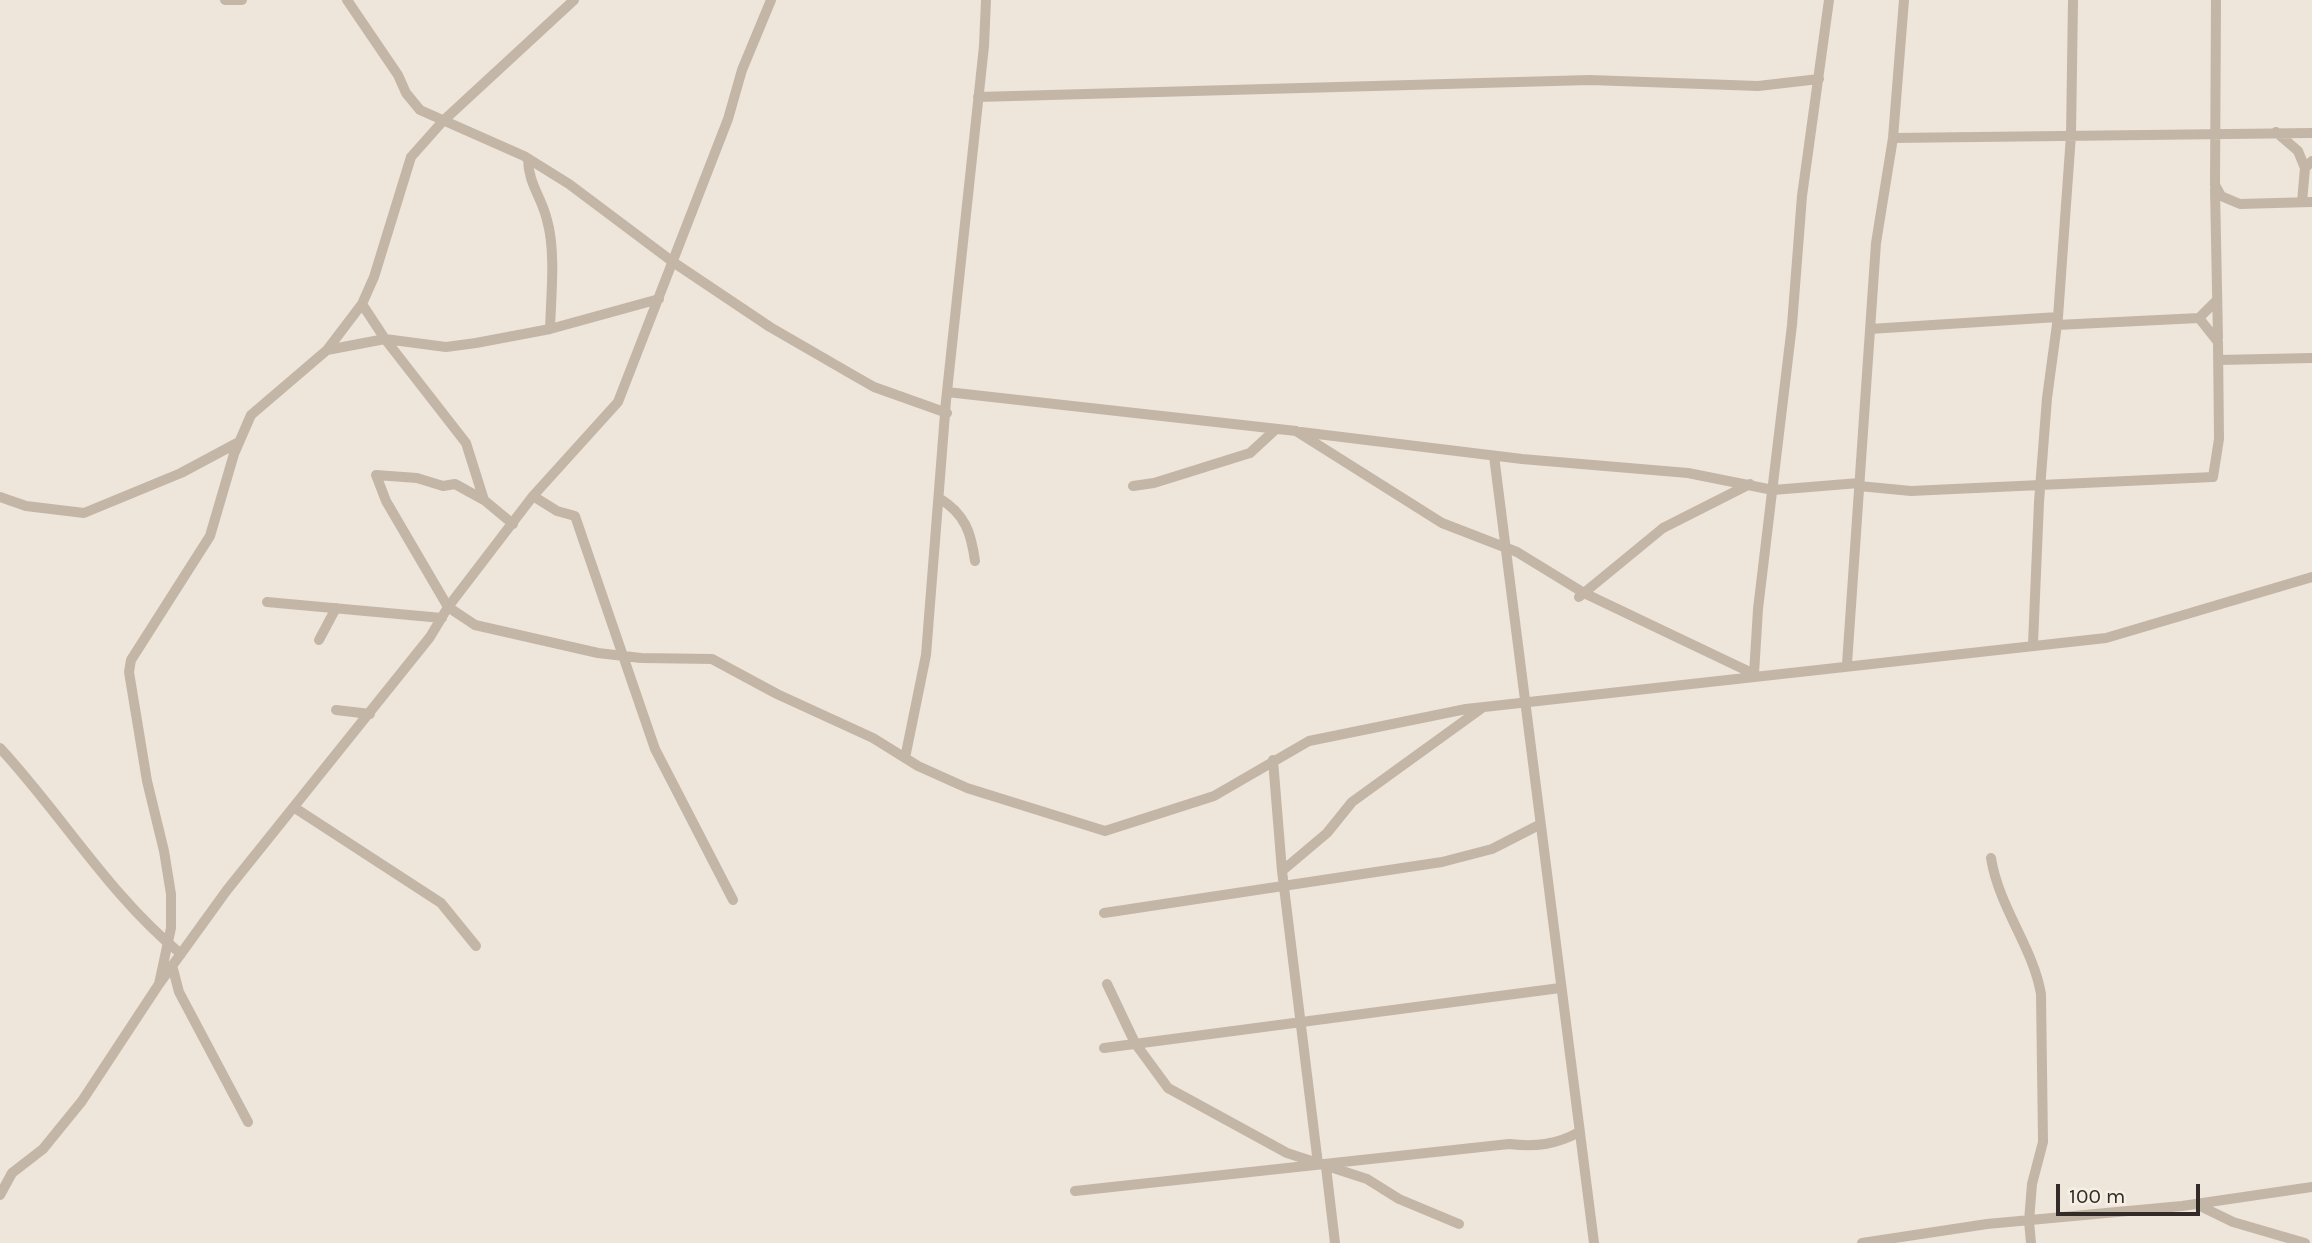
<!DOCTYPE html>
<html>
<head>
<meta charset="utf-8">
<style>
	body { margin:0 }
	#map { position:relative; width:2312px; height:1243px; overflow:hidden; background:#eee6da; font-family:Karla,sans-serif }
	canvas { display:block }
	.scale { position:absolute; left:2056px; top:1184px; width:144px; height:32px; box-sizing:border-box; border:4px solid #322b27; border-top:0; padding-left:9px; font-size:21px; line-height:24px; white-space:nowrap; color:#322b27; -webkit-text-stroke:5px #f6efe5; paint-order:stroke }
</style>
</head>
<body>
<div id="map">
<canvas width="2312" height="1243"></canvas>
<div class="scale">100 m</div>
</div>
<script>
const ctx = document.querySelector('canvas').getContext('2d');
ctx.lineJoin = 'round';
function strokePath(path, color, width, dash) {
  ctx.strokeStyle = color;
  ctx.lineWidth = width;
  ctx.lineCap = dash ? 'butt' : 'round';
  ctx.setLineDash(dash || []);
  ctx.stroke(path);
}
const street = new Path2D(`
	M225,0H242
	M347,0L398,75L406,93L420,110L524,156L569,184L673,262L770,327L853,375L874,387L947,413
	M2216,0L2215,185L2221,196L2240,204L2312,202
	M978,97L1590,80L1758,86L1819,79
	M2276,132L2298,151L2305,168
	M1893,138L2312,133
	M528,159C528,183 542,198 547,220C556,251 551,296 550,329
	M2215,189L2218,338
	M2302,202L2305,168L2312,161
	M362,304L385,339L466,443L484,500L513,524
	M2199,318L2217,300
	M1870,329L2058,317
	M327,350L385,339L446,347L476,343L550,329L659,299
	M2219,360L2312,358
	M947,392L1296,431L1442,523L1517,552L1584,593L1754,674L1758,609L1792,325L1802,196L1829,0
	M1301,432L1522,459L1688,473L1773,490L1859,483
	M1494,456L1594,1243
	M1133,486L1154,483L1250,453L1276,429
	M1859,486L1911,491L2213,477L2219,439L2218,342L2199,318L2057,325
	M533,496L557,511L575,516L655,749L733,900
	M0,497L26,506L84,513L181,473L239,442
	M939,498C965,514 971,532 975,561
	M484,500L455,484L443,486L417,478L376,475L386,501L448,607L475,625L598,653L641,658L712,659L777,694L873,738L918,766L967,788L1105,831L1214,796L1309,741L1466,709L2106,638L2312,577
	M1579,597L1663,528L1750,484
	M267,602L442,618
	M319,640L336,608
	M2033,644L2039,502L2047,398L2058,317L2071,135L2073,0
	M1847,664L1876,243L1893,138L1904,0
	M336,710L370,714
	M0,748C62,815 110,896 181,954
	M905,758L926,655L946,401L984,46L986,0
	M1273,760L1282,871L1318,1164
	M295,808L441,903L476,946
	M1991,858C1999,908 2033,947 2041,994L2043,1142L2032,1184L2029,1221L2031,1243
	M1282,871L1327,833L1352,802L1482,708
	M1104,913L1442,862L1492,849L1539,825
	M173,969L179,992L248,1122
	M159,984L171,928V894L164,851L147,781L129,672L131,660L210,536L234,454L251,415L327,350L362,304L374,277L411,157L443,121L574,0
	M1107,984L1135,1043L1168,1088L1287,1153L1367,1179L1399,1199L1459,1224
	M1104,1048L1560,988
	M1326,1167L1335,1243
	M1075,1191L1509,1144C1535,1147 1556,1145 1579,1132
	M0,1195L12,1173L43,1149L82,1101L159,984L227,890L430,637L448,607L533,496L618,402L728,119L742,70L771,0
	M2198,1205L2233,1222L2305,1243
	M1862,1243L1987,1224L2182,1206L2312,1187`);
strokePath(street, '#c4b6a7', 10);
</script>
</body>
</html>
